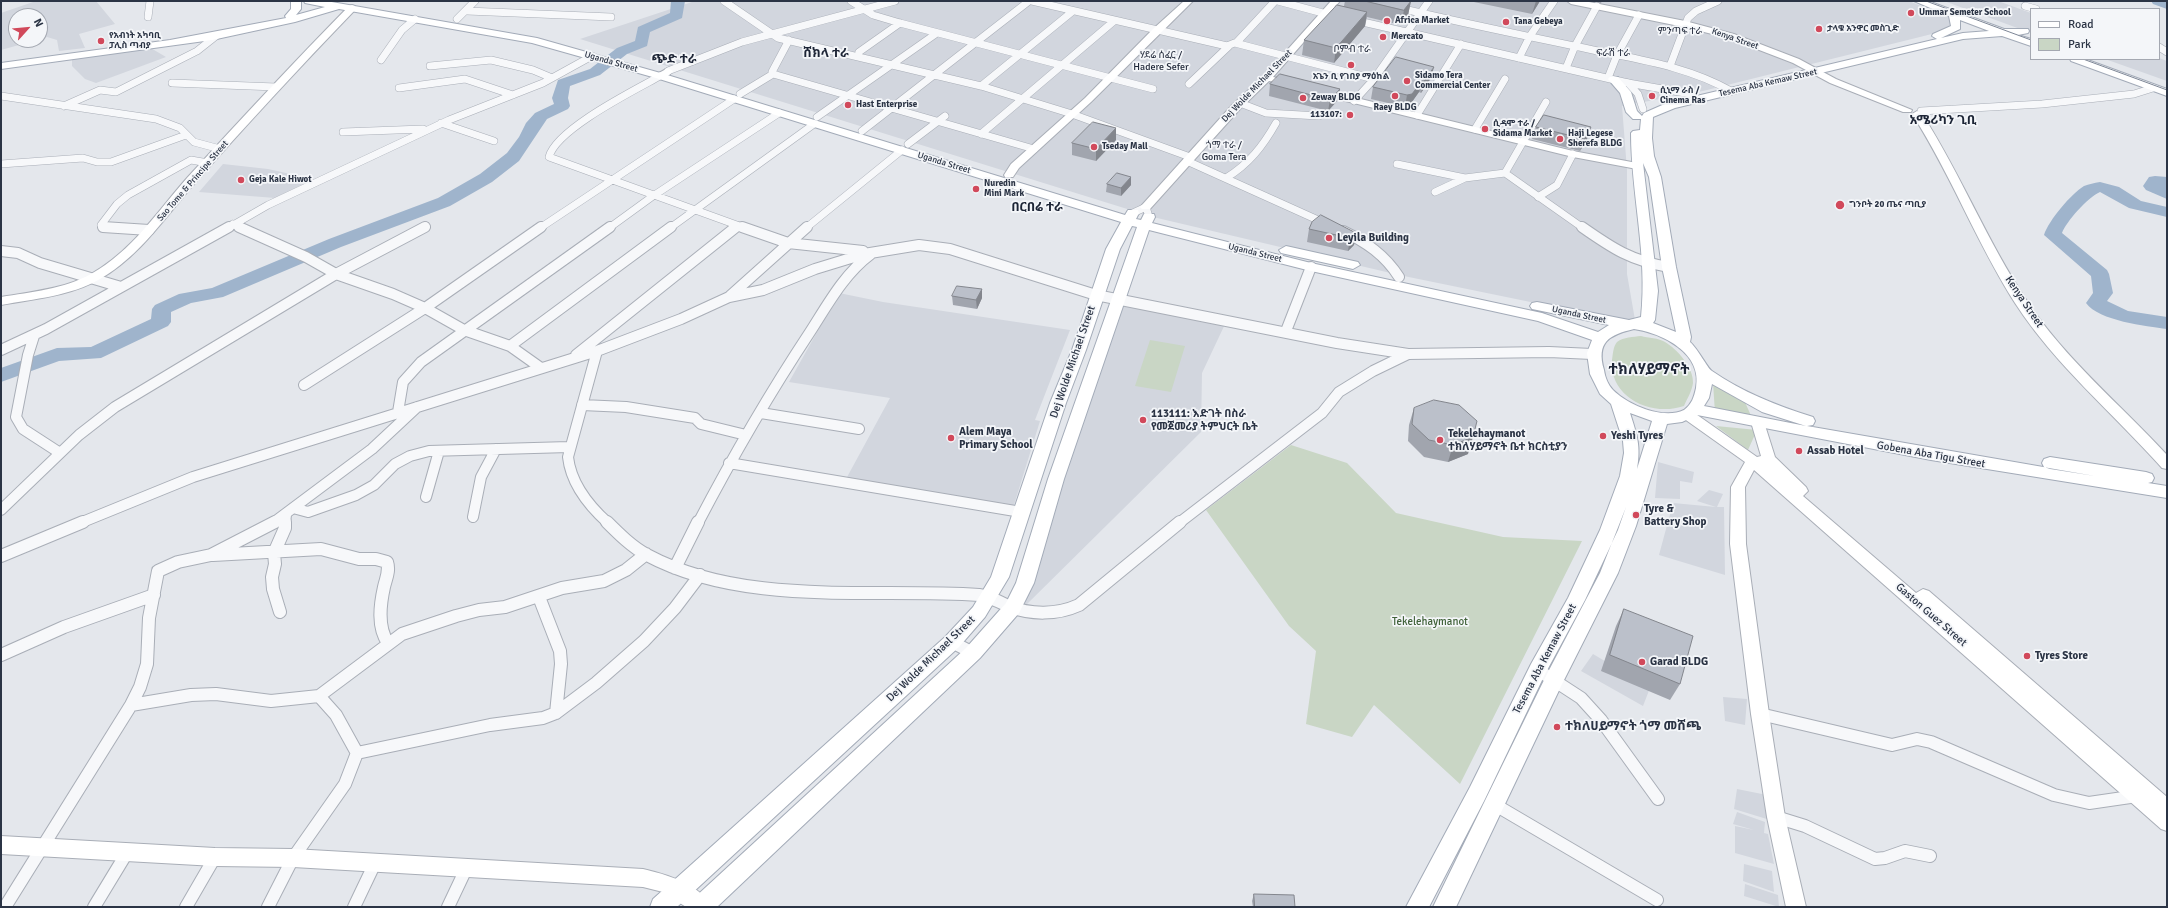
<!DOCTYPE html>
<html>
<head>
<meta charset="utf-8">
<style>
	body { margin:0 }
	#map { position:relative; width:2168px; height:908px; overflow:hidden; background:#e4e7ec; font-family:Signika,sans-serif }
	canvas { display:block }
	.frame { position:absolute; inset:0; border:2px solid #2b3445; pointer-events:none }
	.legend { position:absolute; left:2030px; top:8px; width:130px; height:52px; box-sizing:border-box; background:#f4f6f9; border:1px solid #a4a8b1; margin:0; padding:5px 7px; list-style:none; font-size:12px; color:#2b3445 }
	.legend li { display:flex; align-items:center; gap:8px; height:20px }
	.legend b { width:20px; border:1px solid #a4a8b1 }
	.north { position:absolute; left:8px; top:8px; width:40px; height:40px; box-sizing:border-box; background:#f4f6f9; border:1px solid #a4a8b1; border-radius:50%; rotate:63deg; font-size:11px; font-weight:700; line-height:16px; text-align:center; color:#2b3445 }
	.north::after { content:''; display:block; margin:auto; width:14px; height:18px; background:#d1495b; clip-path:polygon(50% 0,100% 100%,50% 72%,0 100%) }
</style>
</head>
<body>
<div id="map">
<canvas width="2168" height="908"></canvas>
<div class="frame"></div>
<ul class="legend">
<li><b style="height:5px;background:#fff"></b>Road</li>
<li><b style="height:11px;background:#c9d6c5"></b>Park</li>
</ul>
<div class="north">N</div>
</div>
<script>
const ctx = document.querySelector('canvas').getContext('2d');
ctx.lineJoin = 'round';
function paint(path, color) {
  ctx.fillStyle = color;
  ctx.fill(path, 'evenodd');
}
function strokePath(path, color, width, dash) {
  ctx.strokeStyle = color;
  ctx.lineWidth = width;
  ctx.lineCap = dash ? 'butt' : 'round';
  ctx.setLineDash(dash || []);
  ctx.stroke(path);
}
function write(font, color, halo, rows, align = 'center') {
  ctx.font = font + ' Signika,"Noto Sans Ethiopic",sans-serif';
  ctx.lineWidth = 3.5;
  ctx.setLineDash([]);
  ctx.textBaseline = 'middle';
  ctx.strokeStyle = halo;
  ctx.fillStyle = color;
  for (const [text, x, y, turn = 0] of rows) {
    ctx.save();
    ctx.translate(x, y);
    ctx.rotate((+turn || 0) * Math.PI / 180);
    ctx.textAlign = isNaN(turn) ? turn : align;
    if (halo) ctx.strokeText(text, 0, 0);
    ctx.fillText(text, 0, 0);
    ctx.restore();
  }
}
const built = new Path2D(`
	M36,1H96L115,24L79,34L85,48L59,51L57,40L47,37L40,39V16H16V40H37L1,50V13Z
	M695,1H1909L1950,18L1952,29L1703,91L1622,106L1627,170V274L1635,320L1623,321L1399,275L1153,217L580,39Z
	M1944,1H1998L2031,13V33Z
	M149,47L166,57L96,83L85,79L72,66V58Z
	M2159,58L2167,61V81L2105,59Z
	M223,164L268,169L313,179L275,198L199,192Z
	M839,293L883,302L1070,330L1035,420L1040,421L1013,508L846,479L890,398L789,382Z
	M1121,303L1226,322L1202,373L1201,432L1024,607L1085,409Z
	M1658,462L1694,472L1692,483L1680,481V499L1655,498Z
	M1709,490L1723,494L1717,507H1724L1725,575L1659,555L1673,503L1716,507L1697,501Z
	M1593,654L1650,688L1643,706L1581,671Z
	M1723,697L1747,699L1745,725L1725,721Z
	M1737,789L1767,795L1770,820L1734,809Z
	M1737,812L1765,822L1764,833L1768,834L1774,864L1735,853V826L1754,830L1733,824Z
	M1744,864L1772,871L1774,892L1743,881Z
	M1745,884L1778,895L1779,907L1744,896Z`);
const green = new Path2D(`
	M1641,336C1648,338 1659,338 1665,342C1677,349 1694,368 1693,383C1692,391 1687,399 1684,406C1652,417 1609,398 1612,360C1613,354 1613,347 1617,342C1624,337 1633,337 1641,336Z
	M1150,340L1185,346L1171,392L1135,386Z
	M1713,383L1744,400L1753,420L1715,413Z
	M1716,426L1757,430L1748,450Z
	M1291,445L1347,463L1396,513L1503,537L1582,541L1460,784L1374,705L1352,737L1306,724L1316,651L1289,626L1206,510Z`);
const river = new Path2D(`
	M671,1H685L682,18L650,32L647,46L627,54L600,75L570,86L568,98L570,106L568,109L547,119L519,161L492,182L450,206L341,247L223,297L191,303L171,312V322L168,326L101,358L59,361L1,382V368L57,348L91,347L151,319L152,309L155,305L179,294L212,288L329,239L438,198L480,174L507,153L519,137L526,123L535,113L554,104L552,98L558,80L590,69L617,48L635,41L638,27L670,13Z
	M2151,1H2167V9L2153,4Z
	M2155,176L2167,177V199L2146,190L2143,186L2149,177Z
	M2100,182L2119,187L2141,201L2167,207V217L2129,208L2100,192C2088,197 2066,222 2062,233L2107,270L2109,274L2113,293L2107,301L2128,311L2167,317V329C2146,326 2099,321 2086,303L2093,293L2091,276L2044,235C2049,220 2071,194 2084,186C2089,184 2094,183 2100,182Z`);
const streetFar2 = new Path2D(`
	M724,1L778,38L981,86L1072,114L1190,157
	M851,1L873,15L900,23L1153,89
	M1032,1L1227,46L1237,42L1275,1
	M1278,1L1334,16
	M1371,1C1442,19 1513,33 1584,48C1634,59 1685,65 1731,91
	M2025,6L2036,9
	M467,11L611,17
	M148,17L150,1
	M457,19L475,1
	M1354,20L1628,83L1691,94
	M789,40L772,72L773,74L1034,149
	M1235,43L1374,79
	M2159,47L2167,52
	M859,52L900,23
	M1519,58L1530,36L1554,1
	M381,60L402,30L415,19
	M430,66L491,60L533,70L552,78
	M1670,66L1688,18L1696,11L1718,1
	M1566,68L1575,46L1597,6
	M668,71L742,42L895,1
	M660,76C635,90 556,129 549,157L745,228
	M1608,78L1617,55L1639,15
	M172,83L276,87
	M1628,83L1638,94L1643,109
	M1189,84L1229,46
	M981,86L1073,11
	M399,88L465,79L513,95
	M740,94L773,74
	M1,96L156,119L180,128L194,142L220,149
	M1354,101L1374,79L1429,1
	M1240,103L1266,113L1319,116
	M64,106L100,90L116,92L197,51L216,36
	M1921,111L2042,104L2134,94L2153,88
	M1417,115L1461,44
	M817,117L937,33
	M441,123L494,141
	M1475,129L1505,79
	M862,131L1029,1
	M343,132L423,129
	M981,134L1114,21
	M908,144L945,116
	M1187,161L1329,225
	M1,164L83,158L97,162H111L186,135
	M1397,164L1465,178
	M1505,173L1546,102
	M1226,178C1249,164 1263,146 1276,123
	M1435,192L1465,178L1505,173L1583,228
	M1538,197L1557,185L1573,154
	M1133,213L1146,207L1149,217
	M233,224L241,228
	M113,228L101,225L117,204L128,195L191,160L208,163
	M228,228L268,205L449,120L543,83L592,56
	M423,228L426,226
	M540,228L734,99
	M609,228L653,196L779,113
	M670,228L814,124
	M735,228L737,226
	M806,228L902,150`);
const streetFar1 = new Path2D(`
	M103,227L149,230
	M239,227L306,257L336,274L393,294L425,308L464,330L510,346L541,368
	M742,227L788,243L863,251
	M1582,227C1612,248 1631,261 1669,267
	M1343,231C1366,242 1385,255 1399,277
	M1,251L18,253L40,263L121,287
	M730,296L807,227
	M1286,331L1311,267
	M34,336L28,355L16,417L23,429L60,453
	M510,346L671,227
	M1,350L46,329L229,227
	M597,351L568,457C571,484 588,505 608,523
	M576,355L736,227
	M304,385L425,308L541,227
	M582,405L626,407L695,418L701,424L746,435
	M398,412L403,382L421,362L610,227
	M761,413L859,429
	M729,463L1021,512
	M426,497L439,451
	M293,508L308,512L356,495L374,485L395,464L410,456L429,451L569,447
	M1,510L79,435L115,407L336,274L425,227
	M473,517L481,477L496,449
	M80,523L193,477L597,351L681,319L729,297L763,290L815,269L864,254L919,245L950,249L1096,295L1337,343L1408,354L1549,352L1592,354
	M273,523L372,449L417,407
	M285,523L286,515
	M698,523C732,458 769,394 810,332C828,304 844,274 871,254
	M1179,523L1322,413L1339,392L1373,371L1408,354`);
const street = new Path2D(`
	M607,522C619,534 632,547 647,555C744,607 872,588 979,595C991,597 998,601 1008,606C1031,615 1057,615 1079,605L1180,522
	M213,555L321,549L359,559H376L387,562C390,571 386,578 384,587C380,605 377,627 388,643
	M1,556L83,522
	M675,568L698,522
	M539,597L560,651L561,664L556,713
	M280,612L273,589L272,577L275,564L274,553L285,528V522
	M952,642L973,653
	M1,655L64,627L154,595
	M1538,670L1581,698L1601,720L1658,799
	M319,696L336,715L357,753
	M131,705L191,695L216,694L271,701L319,696L402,634L456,616L479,610L505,607L562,588L604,581L626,570L646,554
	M1760,714L1892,745L1917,739L1931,742L2054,795L2089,803L2137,796
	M357,753L490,725L543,718L556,713L596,683L644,641L675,608L700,575
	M1492,803L1657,900
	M1776,817L1805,826L1875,859L1885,858L1905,851L1930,856
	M5,907L131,705L140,687L147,664L149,618L158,571L178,562L211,555L275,522
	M94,907L128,851
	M186,907L215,857
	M268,907L293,858L345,784L357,753
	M354,907L375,863
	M448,907L466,869`);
const secondary = new Path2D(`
	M1184,1H1193L1091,102L1019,168L1013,177H1005L1004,175L1011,164L1085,98L1153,29Z
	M1331,1H1340L1273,77L1295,82V86L1269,81L1240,109L1150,209H1142L1140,207L1142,205L1232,105L1264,76Z
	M1567,1H1584L1685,21L1734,34L1799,59L1836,79L1912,110L1911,112H1903L1830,83L1793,63L1728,38L1684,27L1571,4Z
	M352,5L355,6V10C301,66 247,124 195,183C165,217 140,256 100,279C71,296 34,299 1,305V297C31,292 64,289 91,274C132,251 157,212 187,178C240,120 294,62 349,6Z
	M668,68L673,71C669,76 663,80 657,78V74Z
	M1320,89L1573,151L1637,163L1642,166L1637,169L1573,157L1317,94V90Z
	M1917,111L1922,114C1961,174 1987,242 2027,301C2065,359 2120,404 2167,455V469L2162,468C2113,413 2055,365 2015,303C1976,242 1951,174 1912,114Z
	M1688,410L1693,412L1757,457L1761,456L1751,422L1753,419H1763L1775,457L1806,487L1808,491L1803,496L1916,593L1923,589L1929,591L2167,797V831L2161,829L1754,470L1745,487L1746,544L1769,714L1785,817L1806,907H1786L1767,817L1751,714L1730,544L1731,487L1745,462L1683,418L1681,415L1683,412Z
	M1,836L215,848L293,849L643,869C665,874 701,884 711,907H686L663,892L643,887L293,867L215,866L1,854Z`);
const primary = new Path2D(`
	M291,1H301V9L296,15L325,7L305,3L304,1H326L537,38L664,74L1125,215L1128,210H1138L1139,213L1136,219L1141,220L1144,214H1154L1155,217L1152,223L1311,263L1542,313L1598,332L1609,325L1537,310L1532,309L1530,306L1532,303L1537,302L1629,320L1641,317C1648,256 1631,194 1631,133L1633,131L1640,130L1641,119H1633L1626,112L1620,93L1608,79L1610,77H1618L1631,92L1637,111L1642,116L1644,113L1667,103L1937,39L1932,36L1933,34L1951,26L1949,16L1914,1H1928L2004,29H2028L2029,31L2028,33L2018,35L2031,39V46L2002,36L1963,39L1675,108L1653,117L1652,138L1654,156L1661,177L1676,267L1691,337L1690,342C1699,350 1707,368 1712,371C1742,392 1778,406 1813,417L1815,421L1813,425L1807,426L2095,476L2050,469L2044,467L2042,463L2044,459L2050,457L2146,472L2152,474L2154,478L2152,482L2148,483L2167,486V498L1931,460L1697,415L1682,422L1667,424L1636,526L1618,573L1563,682L1456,907H1433L1547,674L1600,573L1626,507L1618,530L1585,600L1545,674L1484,801L1429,907H1406L1470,787L1531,664L1568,598L1600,530L1620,476L1624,453L1623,441L1611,404L1600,394L1590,374L1587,353L1592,340L1538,321L1311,271L1149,230L1064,479L1034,583L1019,613L980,658L717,907H690L693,899L966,648L1006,603L1016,583L1048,479L1137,227L1132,226L1120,249L1086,350L1066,403L1009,577L985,617L959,647L677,907H650L653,899L945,637L973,607L991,577L1050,403L1072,350L1106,249L1121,222L656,78L532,43L339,9L295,22L212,40L1,69V63L170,40L286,18L285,16L291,9ZM1960,20L1989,31L1963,33L1941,38L1960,29ZM1643,163L1649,177L1662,267L1676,332L1653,323L1655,320L1658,291ZM1634,329C1662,333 1703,353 1696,388C1694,397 1692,404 1684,410C1663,420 1628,405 1613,390C1608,385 1605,377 1604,370C1596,342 1609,335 1634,329ZM1712,384L1762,412L1806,426L1704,406L1709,398ZM1630,413L1652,421L1637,469C1641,446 1637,435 1630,413Z
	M2070,59H2085L2167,89V96L2071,61Z
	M1286,246L1358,262L1360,265L1353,269L1281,253L1279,250Z`);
const tram = new Path2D(`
	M1926,1L2031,40
	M2083,59L2167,90`);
const wall = new Path2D(`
	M1345,1H1411L1408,15L1401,25L1367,17L1365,26L1334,63L1302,55L1304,40L1344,6Z
	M1469,1H1540L1532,14Z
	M1588,1H1602L1601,3Z
	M1431,78L1421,93L1419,92L1409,106L1405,107L1371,99L1373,87Z
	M1270,84L1338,100L1328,111L1269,96Z
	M1536,127L1587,139L1580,151L1532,139Z
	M1116,140L1096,161L1072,155V143Z
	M1131,177V185L1121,196L1106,192L1107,184Z
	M1309,229L1356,233L1354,245L1348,251L1307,242Z
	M982,289V298L977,309L953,305L952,296Z
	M1414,408L1468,454L1448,462L1424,457L1408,441L1409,425Z
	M1624,609L1680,684L1670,700L1601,671L1616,626Z
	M1254,894L1295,907H1253L1252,901Z`);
const shadedWall = new Path2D(`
	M1411,1L1408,15L1401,25L1404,10Z
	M1536,1H1540L1532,14Z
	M1367,12L1365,26L1334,63L1336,48Z
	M1434,67L1431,78L1421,93L1424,81Z
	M1422,81L1419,92L1409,106L1405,107L1407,95Z
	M1340,89L1338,100L1328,111L1330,100Z
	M1591,127L1587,139L1580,151L1584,139Z
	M1116,128V140L1096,161V149Z
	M1131,177V185L1121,196V188Z
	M1356,233L1354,245L1348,251L1350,238Z
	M982,289V298L977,309L976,300Z
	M1473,437L1468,454L1448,462L1453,445Z`);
const building = new Path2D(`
	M1365,1H1411L1404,10Z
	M1337,5L1367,12L1336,48L1304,40L1334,8Z
	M1396,57L1434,67L1424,81H1422L1412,94L1407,95L1373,87Z
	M1280,74L1340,89L1330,100L1270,84Z
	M1544,115L1591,127L1584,139L1536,127Z
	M1093,122L1116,128L1096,149L1072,143Z
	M1117,173L1131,177L1121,188L1107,184Z
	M1321,215L1356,233L1350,238L1309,229L1312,222Z
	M957,286L982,289L976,300L952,296Z
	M1434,400L1459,405L1477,421L1473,437L1453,445L1429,440L1412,424L1414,408Z
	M1624,609L1693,636L1680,684L1610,655Z
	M1254,894L1294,895L1295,907H1255Z`);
const markers = [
	[1911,13,4,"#d1495b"],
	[1387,21,4,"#d1495b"],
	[1506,22,4,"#d1495b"],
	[1819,29,4,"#d1495b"],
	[1383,37,4,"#d1495b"],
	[101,41,4,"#d1495b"],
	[1351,65,4,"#d1495b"],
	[1407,81,4,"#d1495b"],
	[1395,96,4,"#d1495b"],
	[1652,96,4,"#d1495b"],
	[1303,98,4,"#d1495b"],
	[848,105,4,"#d1495b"],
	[1350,115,4,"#d1495b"],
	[1485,129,4,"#d1495b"],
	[1560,139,4,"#d1495b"],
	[1094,147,4,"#d1495b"],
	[241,180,4,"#d1495b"],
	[976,189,4,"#d1495b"],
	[1840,205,5,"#d1495b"],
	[1329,238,4,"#d1495b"],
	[1143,420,4,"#d1495b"],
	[1603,436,4,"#d1495b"],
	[951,438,4,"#d1495b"],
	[1440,440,4,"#d1495b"],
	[1799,451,4,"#d1495b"],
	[1636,515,4,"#d1495b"],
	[2027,656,4,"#d1495b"],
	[1642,662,4,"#d1495b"],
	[1557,727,4,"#d1495b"]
];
const farPoinames = [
	["Ummar Semeter School",1919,13],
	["Africa Market",1395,21],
	["Tana Gebeya",1514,22],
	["ታላቁ አንዋር መስጊድ",1827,29],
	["የአብነት አካባቢ",109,36],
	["ፓሊስ ጣብያ",109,46],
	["Mercato",1391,37],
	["Sidamo Tera",1415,76],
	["Commercial Center",1415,86],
	["አጌን ቢ የገበያ ማዕከል",1351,77,"center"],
	["ሲኒማ ራስ /",1660,91],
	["Cinema Ras",1660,101],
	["Zeway BLDG",1311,98],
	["Hast Enterprise",856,105],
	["Raey BLDG",1395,108,"center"],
	["113107:",1342,115,"right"],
	["ሲዳሞ ተራ /",1493,124],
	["Sidama Market",1493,134],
	["Haji Legese",1568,134],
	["Sherefa BLDG",1568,144],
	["Tseday Mall",1102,147],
	["Geja Kale Hiwot",249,180],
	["Nuredin",984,184],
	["Mini Mark",984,194],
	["ግንቦት 20 ጤና ጣቢያ",1849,205]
];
const farStreetnames = [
	["Kenya Street",1735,39,19],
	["Uganda Street",611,62,16],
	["Tesema Aba Kemaw Street",1768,83,-13],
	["Dej Wolde Michael Street",1257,86,-46],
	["Uganda Street",944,163,17],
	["Sao Tome & Principe Street",193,181,-49],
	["Uganda Street",1255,253,14],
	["Uganda Street",1579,315,12]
];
const farNeighbourhoodnames = [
	["ምንጣፍ ተራ",1680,31],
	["ቦምብ ተራ",1352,49],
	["ፍራሽ ተራ",1613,53],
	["ሃደሬ ሰፈር /",1161,55],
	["Hadere Sefer",1161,67],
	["ጎማ ተራ /",1224,145],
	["Goma Tera",1224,157]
];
const poiNames = [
	["Leyila Building",1337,238],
	["113111: እድገት በስራ",1151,414],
	["የመጀመሪያ ትምህርት ቤት",1151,427],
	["Alem Maya",959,432],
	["Primary School",959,445],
	["Tekelehaymanot",1448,434],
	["ተክለሃይማኖት ቤተ ክርስቲያን",1448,447],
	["Yeshi Tyres",1611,436],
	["Assab Hotel",1807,451],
	["Tyre &",1644,509],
	["Battery Shop",1644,522],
	["Tyres Store",2035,656],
	["Garad BLDG",1650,662]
];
const streetNames = [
	["Kenya Street",2024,302,56],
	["Dej Wolde Michael Street",1073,362,-71],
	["Gobena Aba Tigu Street",1931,455,10],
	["Gaston Guez Street",1931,615,41],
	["Dej Wolde Michael Street",931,659,-44],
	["Tesema Aba Kemaw Street",1545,659,-62]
];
const parkNames = [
	["Tekelehaymanot",1430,622]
];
const farDistrictnames = [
	["ሸክላ ተራ",826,54],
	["ጭድ ተራ",674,60],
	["አሜሪካን ጊቢ",1943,121],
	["በርበሬ ተራ",1037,208]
];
const nearPoinames = [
	["ተክለሀይማኖት ጎማ መሸጫ",1565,727]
];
const districtNames = [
	["ተክለሃይማኖት",1649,370]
];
paint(built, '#d2d6de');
paint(green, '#c9d6c5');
paint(river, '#9fb4cc');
strokePath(streetFar2, '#a9aeb7', 8);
strokePath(streetFar1, '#a9aeb7', 12);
strokePath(street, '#a9aeb7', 14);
strokePath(secondary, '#a9aeb7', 2);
strokePath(primary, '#a3abb8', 2);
strokePath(streetFar2, '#f7f8fa', 7);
strokePath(streetFar1, '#f7f8fa', 10);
strokePath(street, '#f7f8fa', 12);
paint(secondary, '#fff');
paint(primary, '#fff');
strokePath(tram, '#7d8696', 1);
paint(wall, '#a1a5ae');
paint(shadedWall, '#83868d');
paint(building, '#bbc0ca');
strokePath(building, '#83868d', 1);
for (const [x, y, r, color] of markers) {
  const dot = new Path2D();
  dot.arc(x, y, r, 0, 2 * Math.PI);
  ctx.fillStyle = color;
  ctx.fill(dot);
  strokePath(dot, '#f4f6f9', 1.5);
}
write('bold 9px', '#2b3445', '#f4f6f9', farPoinames, 'left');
write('9px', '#2b3445', '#f4f6f9', farStreetnames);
write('10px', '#1d2536', '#f4f6f9', farNeighbourhoodnames);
write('bold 11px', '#2b3445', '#f4f6f9', poiNames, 'left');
write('11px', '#2b3445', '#f4f6f9', streetNames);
write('11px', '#3f6138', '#f4f6f9', parkNames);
write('bold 13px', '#1d2536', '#f4f6f9', farDistrictnames);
write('bold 13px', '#2b3445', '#f4f6f9', nearPoinames, 'left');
write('bold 15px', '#1d2536', '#f4f6f9', districtNames);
</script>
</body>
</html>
